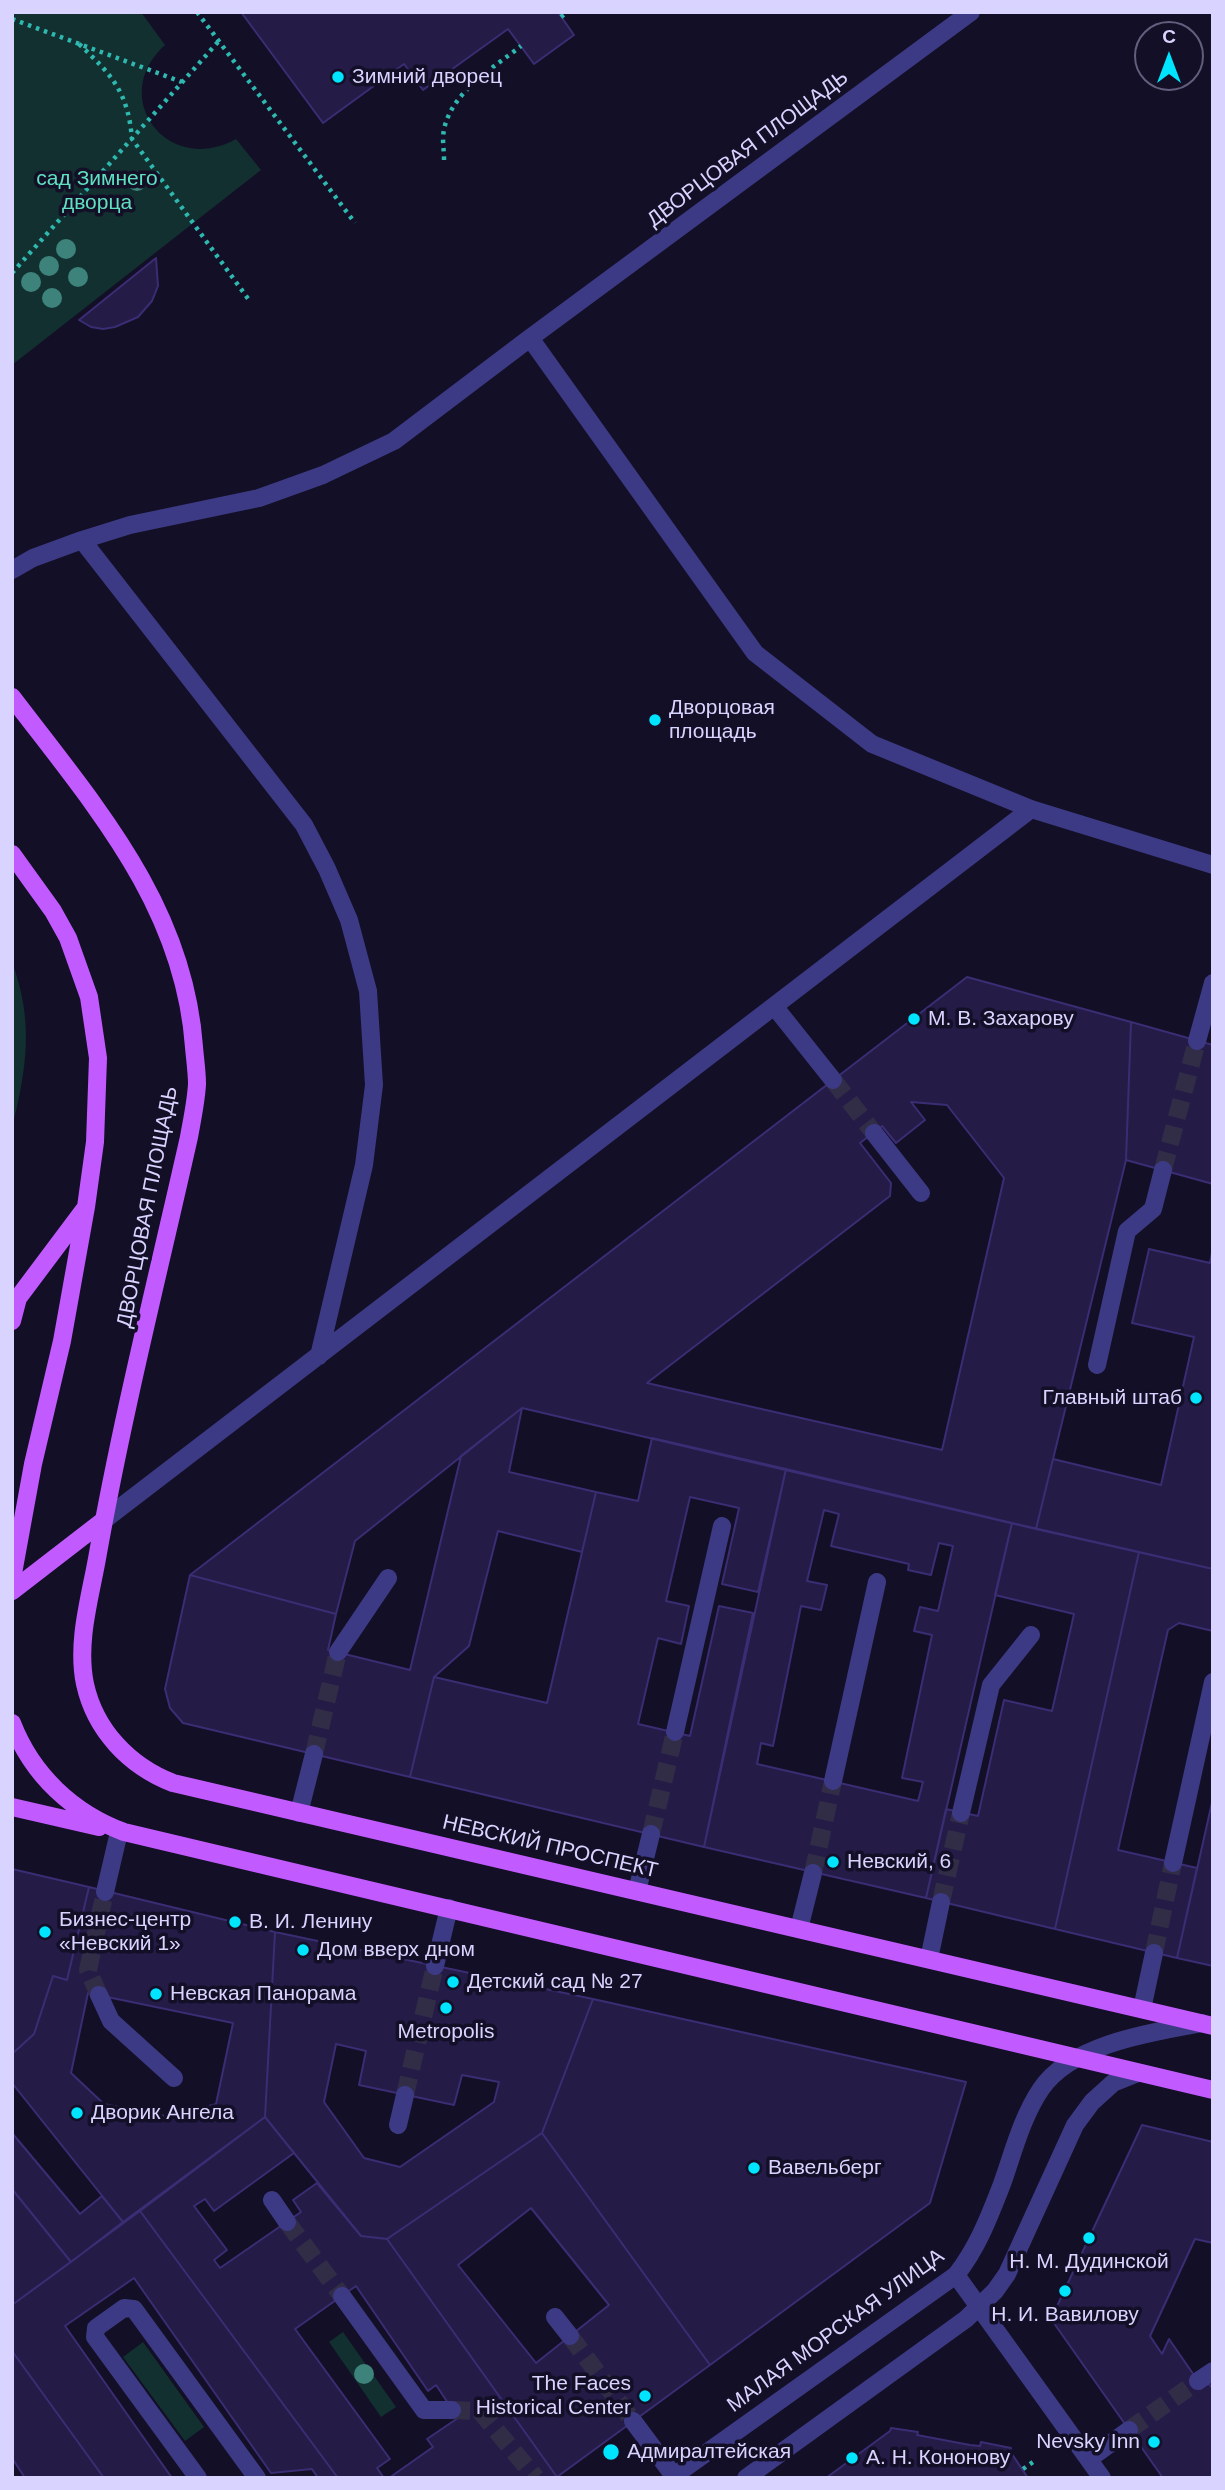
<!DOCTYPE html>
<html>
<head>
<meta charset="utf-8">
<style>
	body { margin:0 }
	#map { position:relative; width:1225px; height:2490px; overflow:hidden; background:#130f26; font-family:Arial,sans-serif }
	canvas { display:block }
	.frame { position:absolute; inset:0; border:14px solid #d9d4ff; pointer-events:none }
	.north { position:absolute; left:1134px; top:21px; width:70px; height:70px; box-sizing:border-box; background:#130f26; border:2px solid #625e7d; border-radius:50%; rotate:0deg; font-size:19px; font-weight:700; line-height:28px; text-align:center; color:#d9d4ff }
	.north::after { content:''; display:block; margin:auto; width:24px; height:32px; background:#00e5ff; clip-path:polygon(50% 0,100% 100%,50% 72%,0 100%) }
</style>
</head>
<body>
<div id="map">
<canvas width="1225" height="2490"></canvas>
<div class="frame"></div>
<div class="north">С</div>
</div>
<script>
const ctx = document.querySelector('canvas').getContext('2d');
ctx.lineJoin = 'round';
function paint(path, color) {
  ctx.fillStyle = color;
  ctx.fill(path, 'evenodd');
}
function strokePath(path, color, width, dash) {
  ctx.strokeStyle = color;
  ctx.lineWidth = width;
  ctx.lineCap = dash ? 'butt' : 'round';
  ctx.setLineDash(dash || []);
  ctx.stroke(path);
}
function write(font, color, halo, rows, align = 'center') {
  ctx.font = font + ' Arial,sans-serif';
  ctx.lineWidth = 7;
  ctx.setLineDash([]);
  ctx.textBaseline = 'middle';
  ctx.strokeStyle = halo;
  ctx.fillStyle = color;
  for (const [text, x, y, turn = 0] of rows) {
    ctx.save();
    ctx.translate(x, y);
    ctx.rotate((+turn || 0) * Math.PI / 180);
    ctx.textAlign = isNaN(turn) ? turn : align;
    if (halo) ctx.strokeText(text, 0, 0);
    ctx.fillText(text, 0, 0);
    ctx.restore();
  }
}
const green = new Path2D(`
	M12,12H141L165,45C107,97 168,177 236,139L261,170L12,365Z
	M12,962C34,1022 27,1067 12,1128Z
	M343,2332L396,2407L381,2417L329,2342Z
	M143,2342L204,2427L185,2441L123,2357Z`);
const building = new Path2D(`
	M241,12H558L574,35L534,64L508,29L423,90L404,64L323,123Z
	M156,258L158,286L152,301L138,317L115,327L103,329L91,327L79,320Z
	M967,977L1131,1022L1126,1160L1036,1529L522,1408L355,1541L336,1614L190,1575ZM911,1102L947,1105L1004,1178L942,1450L647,1383L890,1196L891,1183L860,1143L882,1126L896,1143L925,1120Z
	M1131,1022L1213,1045V1184L1126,1160Z
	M1213,1248V1569L1036,1529L1053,1459L1161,1485L1194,1337L1132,1323L1149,1249L1210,1263Z
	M522,1408L509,1472L596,1492L582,1552L498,1531L469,1646L434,1677L410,1777L183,1723L170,1708L165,1689L190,1575L336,1614L328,1650L410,1670L461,1456Z
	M652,1438L786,1469L758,1592L722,1584L739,1508L690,1497L666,1601L689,1606L681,1644L658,1638L638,1724L690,1736L719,1606L753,1613L704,1847L410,1777L434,1677L547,1703L596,1492L638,1501Z
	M786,1469L1012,1523L926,1898L704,1847ZM824,1510L839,1514L831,1546L909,1564L908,1570L931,1575L939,1543L953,1546L938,1611L920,1607L914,1631L932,1635L902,1778L923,1782L918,1801L757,1764L761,1743L773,1746L801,1606L821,1610L827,1585L807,1581Z
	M1012,1523L1139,1552L1055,1929L926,1898L946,1809L978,1816L1004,1700L1052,1711L1074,1614L995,1595Z
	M1139,1552L1213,1569V1631L1179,1623L1168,1630L1118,1850L1197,1868L1177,1958L1055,1929Z
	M1213,1798V1966L1177,1958Z
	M12,1869L89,1887L67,1980L53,1976L34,2034L12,2054Z
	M89,1887L275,1932L265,2117L123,2222L12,2083V2054L34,2034L53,1976L67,1980ZM88,1993L233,2023L216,2104L170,2117L104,2104L71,2073Z
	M275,1932L593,1999L542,2133L387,2239L361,2236L265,2117ZM336,2044L366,2051L359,2085L454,2105L462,2075L499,2082L494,2102L400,2167L364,2158L324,2102Z
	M593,1999L966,2082L930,2203L710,2365L542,2133Z
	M265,2117L294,2153L214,2211L205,2199L194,2206L227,2250L214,2260L220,2268L301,2212L293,2200L317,2183L361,2236L387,2239L557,2477L389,2478L433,2447L427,2439L458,2418L436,2385L428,2391L356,2286L295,2329L390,2459L377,2468L384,2478H338L140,2211Z
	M1142,2125L1213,2142V2243L1195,2239L1150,2336L1162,2354L1169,2339L1198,2381L1209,2384L1213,2389V2478H1163L1051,2319Z
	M12,2133L80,2214L102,2196L123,2222L71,2262L12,2189Z
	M542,2133L710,2365L557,2477L387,2239ZM531,2208L609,2305L536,2363L458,2265Z
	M12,2189L71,2262L12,2305Z
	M140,2211L338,2478H318L312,2469L271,2473L134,2278L65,2326L172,2478H104L12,2351V2305Z
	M12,2351L104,2478H25L12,2458Z
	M891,2428L918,2432L917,2435L970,2445L980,2446L981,2442L1011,2448L1010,2451L1028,2478H826L890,2431Z`);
const minorTunnel = new Path2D(`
	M833,1080L874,1133
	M1163,1170L1197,1041
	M314,1754L338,1652
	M651,1834L675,1732
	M813,1873L833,1781
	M941,1902L961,1813
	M1154,1953L1173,1863
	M99,1995L88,1970L105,1892
	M405,2095L435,1966
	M287,2222L342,2296
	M570,2336L633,2421
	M452,2410L480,2411L536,2478
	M1129,2430L1198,2381`);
const path = new Path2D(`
	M197,12L355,223
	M561,17L567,12
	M12,19L182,82
	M79,44C112,75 128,92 132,139L249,300
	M444,160C444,152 443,145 443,137C446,95 492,69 521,46
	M12,273L218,42
	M1023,2469L1033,2462`);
const minor = new Path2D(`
	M971,12L530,338L755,653L872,744L1031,809L1213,865
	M82,540L304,825L327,869L349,920L368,991L374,1085L364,1165L319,1356
	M12,570L33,558L82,540L130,525L259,498L323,475L394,441L530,338
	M774,1006L833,1080
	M1197,1041L1213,983
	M874,1133L921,1193
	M1097,1365L1127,1231L1153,1209L1163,1170
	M104,1520L1031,809
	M338,1652L388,1578
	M675,1732L722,1526
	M833,1781L877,1582
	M299,1813L314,1754
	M961,1813L991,1685L1031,1635
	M1173,1863L1213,1682
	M637,1891L651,1834
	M105,1892L119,1832
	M799,1929L813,1873
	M929,1959L941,1902
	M435,1966L449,1908
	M99,1995L111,2021L174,2078
	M1142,2009L1154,1953
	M398,2125L405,2095
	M272,2200L287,2222
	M956,2275L1102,2478
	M342,2296L424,2410H452
	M555,2317L570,2336
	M1198,2381L1213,2371
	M633,2421L674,2476
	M1089,2459L1129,2430
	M198,2478L95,2337L96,2328L124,2308L134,2309L257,2478
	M671,2478L956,2275C978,2247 989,2217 1002,2184C1013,2153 1022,2117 1041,2089C1071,2044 1152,2032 1202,2023
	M746,2478L966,2319L995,2291L1007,2274L1075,2125L1092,2102L1113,2083L1138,2073`);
const major = new Path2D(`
	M12,697C94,805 184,905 194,1047C195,1059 197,1072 197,1084C196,1102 192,1120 189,1137C158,1275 123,1413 98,1553C91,1595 76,1641 85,1684C95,1730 129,1766 173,1783L1213,2026
	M12,854L53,911L68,938L89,997L98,1058L95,1142L86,1207L62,1341L33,1464L12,1579
	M12,1321L18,1298L84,1210
	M12,1591L104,1520
	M12,1723C32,1775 73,1813 124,1832L1213,2090
	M12,1807L99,1827`);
const trees = [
	[137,181],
	[66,249],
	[49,266],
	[78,277],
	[31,282],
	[52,298],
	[364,2374]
];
const markers = [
	[338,77,7,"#00e5ff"],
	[655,720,7,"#00e5ff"],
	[914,1019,7,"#00e5ff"],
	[1196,1398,7,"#00e5ff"],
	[833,1862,7,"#00e5ff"],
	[235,1922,7,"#00e5ff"],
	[45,1932,7,"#00e5ff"],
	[303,1950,7,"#00e5ff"],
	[453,1982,7,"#00e5ff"],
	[156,1994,7,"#00e5ff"],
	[446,2008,7,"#00e5ff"],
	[77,2113,7,"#00e5ff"],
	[754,2168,7,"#00e5ff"],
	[1089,2238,7,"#00e5ff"],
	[1065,2291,7,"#00e5ff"],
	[645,2396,7,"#00e5ff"],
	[1154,2442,7,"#00e5ff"],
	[611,2452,9,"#00e5ff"],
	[852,2458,7,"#00e5ff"]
];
const poiNames = [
	["Зимний дворец",352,77],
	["Дворцовая",669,708],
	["площадь",669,732],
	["М. В. Захарову",928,1019],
	["Главный штаб",1182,1398,"right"],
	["Невский, 6",847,1862],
	["Бизнес-центр",59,1920],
	["«Невский 1»",59,1944],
	["В. И. Ленину",249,1922],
	["Дом вверх дном",317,1950],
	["Детский сад № 27",467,1982],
	["Невская Панорама",170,1994],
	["Metropolis",446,2032,"center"],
	["Дворик Ангела",91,2113],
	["Вавельберг",768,2168],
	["Н. М. Дудинской",1089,2262,"center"],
	["Н. И. Вавилову",1065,2315,"center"],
	["The Faces",631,2384,"right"],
	["Historical Center",631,2408,"right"],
	["Nevsky Inn",1140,2442,"right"],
	["Адмиралтейская",627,2452],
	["А. Н. Кононову",866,2458]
];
const streetNames = [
	["ДВОРЦОВАЯ ПЛОЩАДЬ",748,149,-37],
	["ДВОРЦОВАЯ ПЛОЩАДЬ",148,1207,-79],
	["НЕВСКИЙ ПРОСПЕКТ",550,1847,13],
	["МАЛАЯ МОРСКАЯ УЛИЦА",836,2331,-36]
];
const parkNames = [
	["сад Зимнего",97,179],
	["дворца",97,203]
];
paint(green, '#12302f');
paint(building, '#241b47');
strokePath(building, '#3b2d73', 2);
strokePath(minorTunnel, '#312d47', 18, [18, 9]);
strokePath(path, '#2fb8b0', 4.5, [3.5, 5]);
strokePath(minor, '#3d3a85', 18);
strokePath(major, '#c25bff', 18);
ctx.fillStyle = '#3d827b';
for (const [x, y] of trees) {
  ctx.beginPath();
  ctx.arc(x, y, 10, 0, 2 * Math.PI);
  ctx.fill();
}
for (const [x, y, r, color] of markers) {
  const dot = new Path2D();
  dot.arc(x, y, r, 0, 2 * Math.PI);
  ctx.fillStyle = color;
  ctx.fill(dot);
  strokePath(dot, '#130f26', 2.5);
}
write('21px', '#d9d4ff', '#130f26', poiNames, 'left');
write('21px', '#d9d4ff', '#130f26', streetNames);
write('21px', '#5fe0c0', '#130f26', parkNames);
</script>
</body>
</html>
